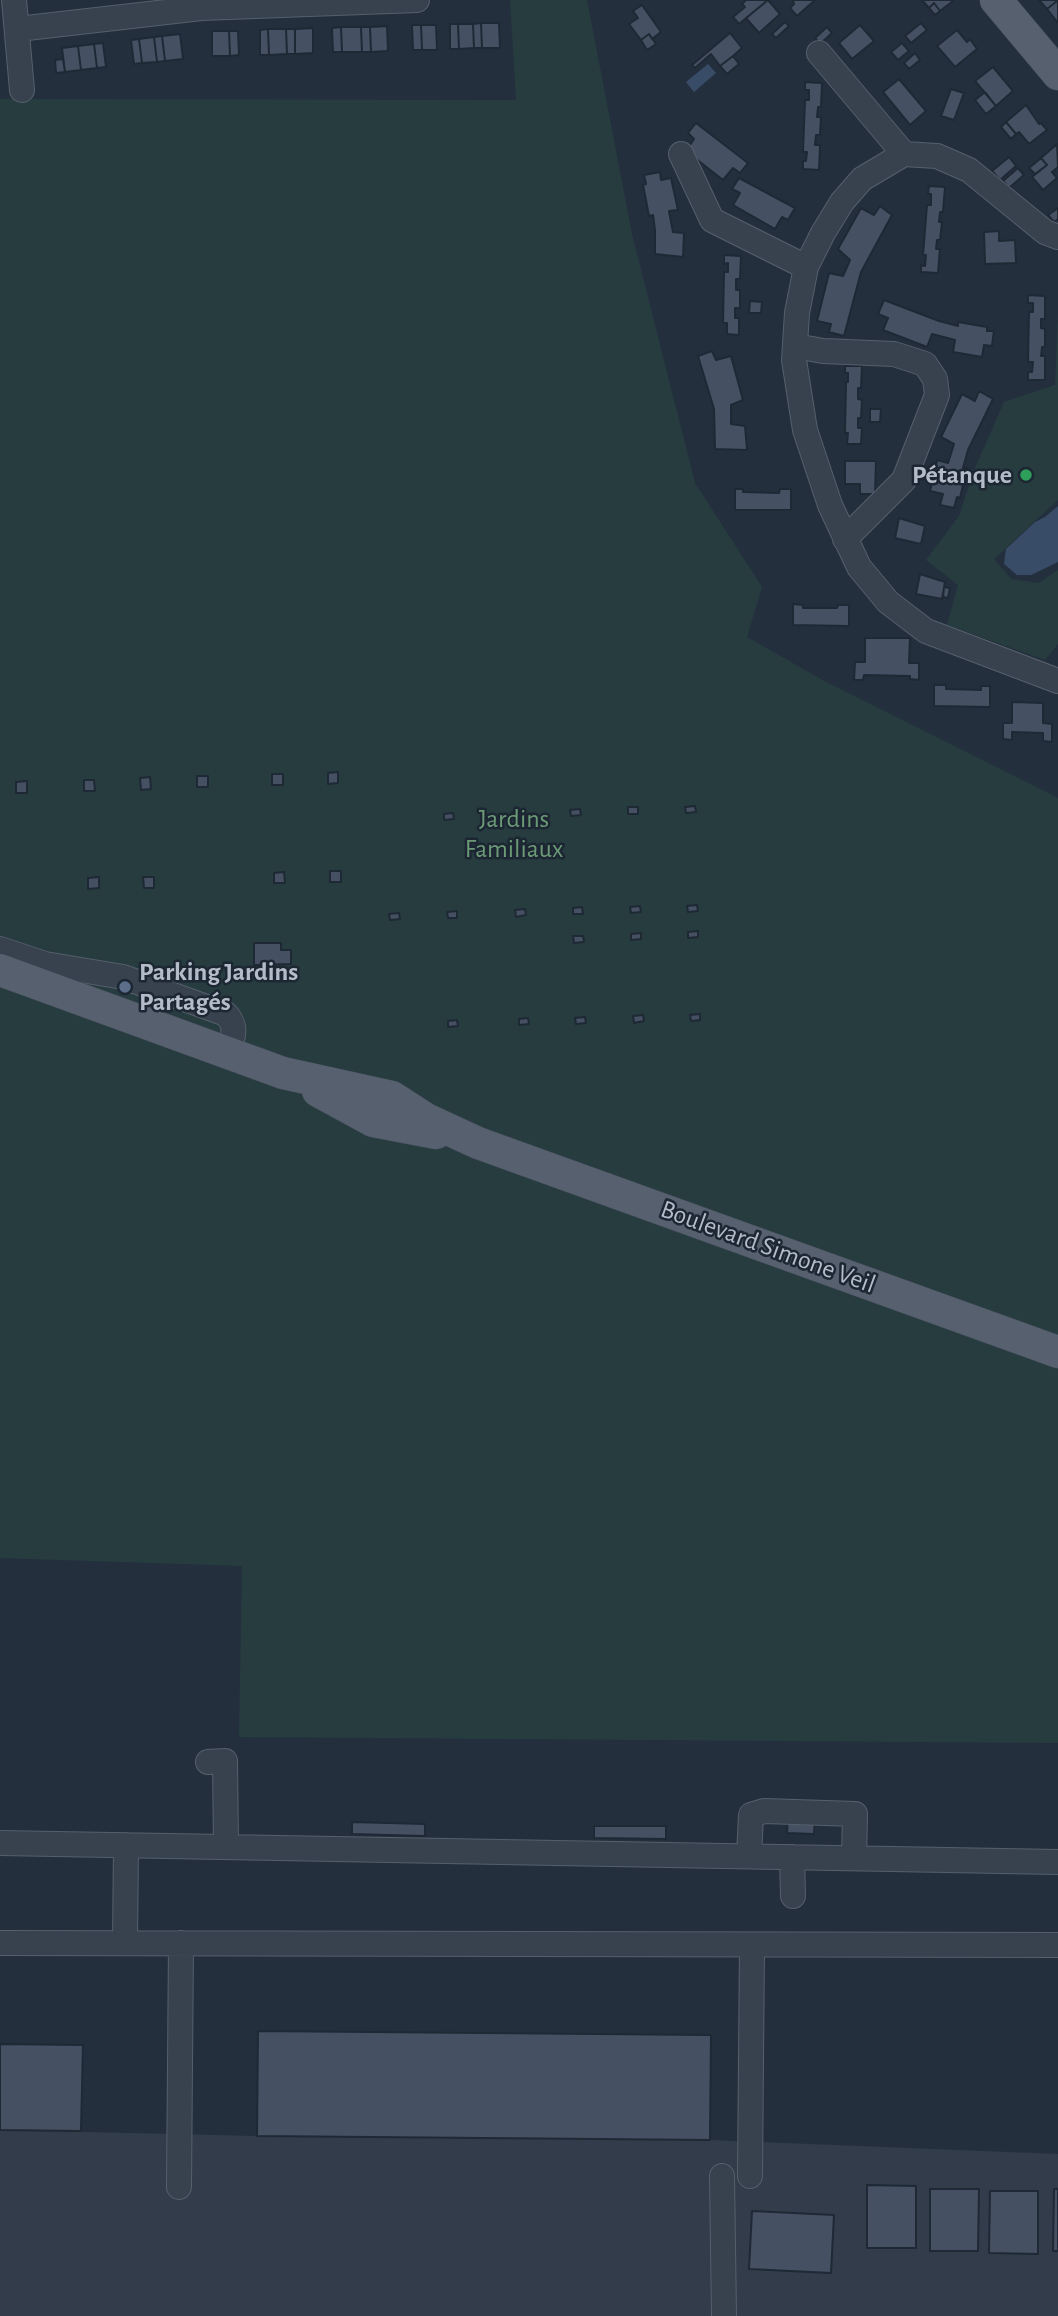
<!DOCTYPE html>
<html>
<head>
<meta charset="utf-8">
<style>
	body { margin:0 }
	canvas { display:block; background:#242f3e }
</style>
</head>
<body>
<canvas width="1058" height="2316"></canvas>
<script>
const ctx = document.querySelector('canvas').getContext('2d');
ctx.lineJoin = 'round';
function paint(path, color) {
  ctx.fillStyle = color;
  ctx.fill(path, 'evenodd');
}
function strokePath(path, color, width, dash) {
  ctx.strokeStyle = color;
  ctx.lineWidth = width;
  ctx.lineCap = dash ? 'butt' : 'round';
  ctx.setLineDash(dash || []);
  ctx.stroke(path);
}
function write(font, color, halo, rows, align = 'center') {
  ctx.font = font + ' "Alegreya Sans",sans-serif';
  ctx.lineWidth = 5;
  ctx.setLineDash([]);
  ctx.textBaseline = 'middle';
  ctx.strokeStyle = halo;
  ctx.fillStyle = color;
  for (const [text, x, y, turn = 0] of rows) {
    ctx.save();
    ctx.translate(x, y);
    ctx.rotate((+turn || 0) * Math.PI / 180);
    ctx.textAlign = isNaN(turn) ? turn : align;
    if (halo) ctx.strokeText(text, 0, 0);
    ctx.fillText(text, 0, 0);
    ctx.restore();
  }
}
const airport = new Path2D(`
	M0,2130L257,2136L710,2140L1058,2154V2316H0Z`);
const green = new Path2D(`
	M510,0H587L632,234L695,483L762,587L747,637L826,682L1058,798V1743L239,1737L242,1566L0,1558V99L516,100Z
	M1058,313V500L994,559L1011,579L1039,583L1058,570V644L1045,660L947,625L958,585L926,560L959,516L975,468L1004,402L1055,385Z`);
const water = new Path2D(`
	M708,64L716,73L694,92L686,82Z
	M1058,506V562L1031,575H1017L1004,564L1006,549L1035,522L1045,517Z`);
const building = new Path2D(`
	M746,0H768L739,24L733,17L745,7L742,4Z
	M768,0L780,14L759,33L746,18Z
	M793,0H815L797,16L790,8L794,4Z
	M922,0H952L953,1L940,11L934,3L929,8Z
	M1039,0H1056L1057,1L1047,9Z
	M1057,1L1058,2V23L1047,9Z
	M934,3L940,11L935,15L929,8Z
	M642,5L661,32L652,39L649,34L641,40L629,24L638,18L633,11Z
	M785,22L789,26L776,38L772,34Z
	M481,23L482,48H474L473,24Z
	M481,23H499L500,48H482Z
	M921,23L927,30L911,43L905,36Z
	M450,24H458L459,49H450Z
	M458,24H473L474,48L459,49Z
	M412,25H421L422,50H413Z
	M421,25H436L437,50H422Z
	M860,25L874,41L852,59L839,43Z
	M387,26L388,51L371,52L370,27Z
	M341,27H361L362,52H342Z
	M341,27L342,52H333L332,28Z
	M361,27H370L371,52H362Z
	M827,27L832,33L820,44L815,38Z
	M313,28V53L295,54V29Z
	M268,29L269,55H260V30Z
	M268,29H286L287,54L269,55Z
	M286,29H295V54H287Z
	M957,30L967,42L970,39L977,49L955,67L937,46Z
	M212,31H229L230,56H212Z
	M229,31H238L239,55L230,56Z
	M730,33L742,48L733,56L720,66L711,54L695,68L692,65Z
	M180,34L183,59L165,61L162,36Z
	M649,34L656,44L647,50L641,40Z
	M162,36L165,61L157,62L154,37Z
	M154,37L157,62L142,63L139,39Z
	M139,39L142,63L134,64L131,40Z
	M103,43L106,67L97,68L94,44Z
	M902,43L909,51L898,60L891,52Z
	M94,44L97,68L81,70L78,46Z
	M78,46L81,70L65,72L62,48Z
	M915,53L920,60L909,69L904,63Z
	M733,56L739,64L727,74L720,66Z
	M63,59L65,72L56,73L55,60Z
	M993,67L1013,91L996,106L975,81Z
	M899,79L926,111L910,125L883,92Z
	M805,82L822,83L821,107H818L817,117H821L820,135H816L815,145H820L819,170L803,169V161H806L807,152H803L805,100H809V90H805Z
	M951,89L964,93L954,120L941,116Z
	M985,92L996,106L986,114L975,100Z
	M1026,105L1039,124L1041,123L1047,130L1029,144L1019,132L1016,134L1006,122Z
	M1006,122L1016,134L1011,139L1001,127Z
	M696,123L748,163L740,173L733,168L723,180L686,151L694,139L688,133Z
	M1057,144L1058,167L1052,172L1057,178L1043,190L1032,177L1047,165L1041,158Z
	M1009,157L1016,166L1000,180L992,171Z
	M1041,158L1047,165L1035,174L1029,168Z
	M1018,168L1024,175L1009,188L1003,181Z
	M660,172L661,180L671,178L678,210L669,211L673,232L684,233L683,257L655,254V230L653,215L649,216L643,185L646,184L644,175Z
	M739,178L795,208L788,220L782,217L775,229L733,205L740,193L732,189Z
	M929,186L945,187L943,212H940L939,222H942L940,240H937L936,249H940L938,273L921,272V265L925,266L926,255H923L927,205H931V194H928Z
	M880,206L892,215L861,272L844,336L829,332L831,324L817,321L829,273L843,276L850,260L838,249L861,208L874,215Z
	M1058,208V219L1054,222L1048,215Z
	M999,231V241L1015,240L1016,263L985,264L984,232Z
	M724,255L741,256L740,279H736V290H740V308H735V318H739V335L727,334V323H723L724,272H728V263L724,264Z
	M1028,295L1045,296V319H1041V328L1045,329V347H1042L1041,356H1045V380H1028V372H1032L1033,362H1028L1029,312H1033V303H1028Z
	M884,300L939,321L958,326V322L987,327V331H994L992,346L984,345L982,357L953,352L955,340L932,334L927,347L883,330L888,318L878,314Z
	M750,301L762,302L761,313H749Z
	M712,351L716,360L731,356L743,400L731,405V424L745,426L747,450L715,449L714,409L698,356Z
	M845,366H862L861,388H858V399L862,400L861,418H858V428H862L861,444H847L848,433H845L846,382H848V373H845Z
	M979,391L993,399L968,450L963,468H967L960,498L957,497L954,508L940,505L943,494L930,491L937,460L948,463L954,444L941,437L962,394L975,401Z
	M870,409H881L880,422H870Z
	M845,461H876L875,494H860V484H845Z
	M735,489H743V492L779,493L780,489H791V510H735Z
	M899,518L925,526L921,544L895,538Z
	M920,574L945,582L942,599L916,594Z
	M944,587L950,588L948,598L943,597Z
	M793,604L803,605V608H837L838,605H849V626L793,625Z
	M865,638H910L909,663H919V680L910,679V676L864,675L863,680H854L855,662H865Z
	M934,685H946V689L981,690V686H990V707L934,706Z
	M1012,702L1043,703V723L1052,724V742L1043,741V733L1012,732V740L1003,739V723H1012Z
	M338,772V783L328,784V773Z
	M272,774H283V785H272Z
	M197,776H208V787H197Z
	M150,777L151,789L141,790L140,778Z
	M84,780H94L95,791H84Z
	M27,781V793H16V782Z
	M695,806L696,812L686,813L685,807Z
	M628,807H638V814H628Z
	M580,809L581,815L571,816L570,810Z
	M522,811V817L513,818L512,812Z
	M453,813L454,819L444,820V814Z
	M330,871H341V882H330Z
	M284,872L285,883H274V873Z
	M99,877V888L88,889V878Z
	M143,877H154V888H144Z
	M697,905L698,911L688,912L687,906Z
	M640,906L641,912L631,913L630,907Z
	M582,907L583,914H573V908Z
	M525,909L526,915L516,917L515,910Z
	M457,911V918H448L447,912Z
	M399,913L400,919L390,920L389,914Z
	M698,931V937L688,938V932Z
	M641,933V939L631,940V934Z
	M573,936H583L584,942L574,943Z
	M254,943H281V950H291V964L254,965Z
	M700,1014V1020L691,1021L690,1015Z
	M643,1015L644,1021L634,1023L633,1016Z
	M585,1017L586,1023L576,1024L575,1018Z
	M528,1018L529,1024L519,1025V1019Z
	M457,1020L458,1026L448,1027V1021Z
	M788,1816L815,1817L814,1834L787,1833Z
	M352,1822L425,1824V1836L352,1834Z
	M594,1826H666V1839L594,1838Z
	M258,2031L711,2035L710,2140L257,2136Z
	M0,2044L83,2045L81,2131L0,2130Z
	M867,2185L916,2186V2248H867Z
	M930,2189H979L978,2251H930Z
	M1054,2189H1058V2251H1053Z
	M990,2191H1038V2254L989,2253Z
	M752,2211L834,2215L831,2273L749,2269Z`);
const minor = new Path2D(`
	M14,0L22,90
	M18,29L201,8L417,0
	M819,53L904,154
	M681,154L712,220L806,267
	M1058,237L1045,232L969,170L937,156L904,154L862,179L842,202L823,233L806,267L797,313L794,360L805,430L830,505L859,567L888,602L926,631L1058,681
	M795,346L823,351L894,354L925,364L935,379L937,395L904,480L845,539
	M0,949L45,964L123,977L226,1014C238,1027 233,1037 228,1053
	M208,1762L225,1761L226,1847
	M0,1843L1058,1862
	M749,1856L751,1815L764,1811L855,1814L854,1858
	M792,1857L793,1896
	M0,1943L1058,1945
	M125,1943L126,1845
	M722,2176L724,2316
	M750,2176L752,1945
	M179,2187L181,1943`);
const major = new Path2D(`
	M996,0L1058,74
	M0,970L283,1073L392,1097L426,1119L478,1143L1058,1352
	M318,1091L373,1121L436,1133`);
const markers = [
	[1026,475,7,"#2e9e5b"],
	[125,987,7,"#5c6f8a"]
];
const poiNames = [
	["Pétanque",1012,475],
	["Parking Jardins",139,972,"left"],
	["Partagés",139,1002,"left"]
];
const parkNames = [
	["Jardins",514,819],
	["Familiaux",514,849]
];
const streetNames = [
	["Boulevard Simone Veil",768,1247,20]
];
paint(airport, '#323c4b');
paint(green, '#263c3f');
paint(water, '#394c67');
paint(building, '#455162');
strokePath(building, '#1f2835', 2);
strokePath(minor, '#565f6c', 26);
strokePath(major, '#414a57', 33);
strokePath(minor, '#38414e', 24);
strokePath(major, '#56606e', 32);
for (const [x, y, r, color] of markers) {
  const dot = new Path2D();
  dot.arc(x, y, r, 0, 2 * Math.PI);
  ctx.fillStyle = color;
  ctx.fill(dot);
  strokePath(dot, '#1d2633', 2.5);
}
write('bold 26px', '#b4bcc9', '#1d2633', poiNames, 'right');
write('26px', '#6b9a76', '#1d2633', parkNames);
write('26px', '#b4bcc9', '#1d2633', streetNames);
</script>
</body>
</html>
